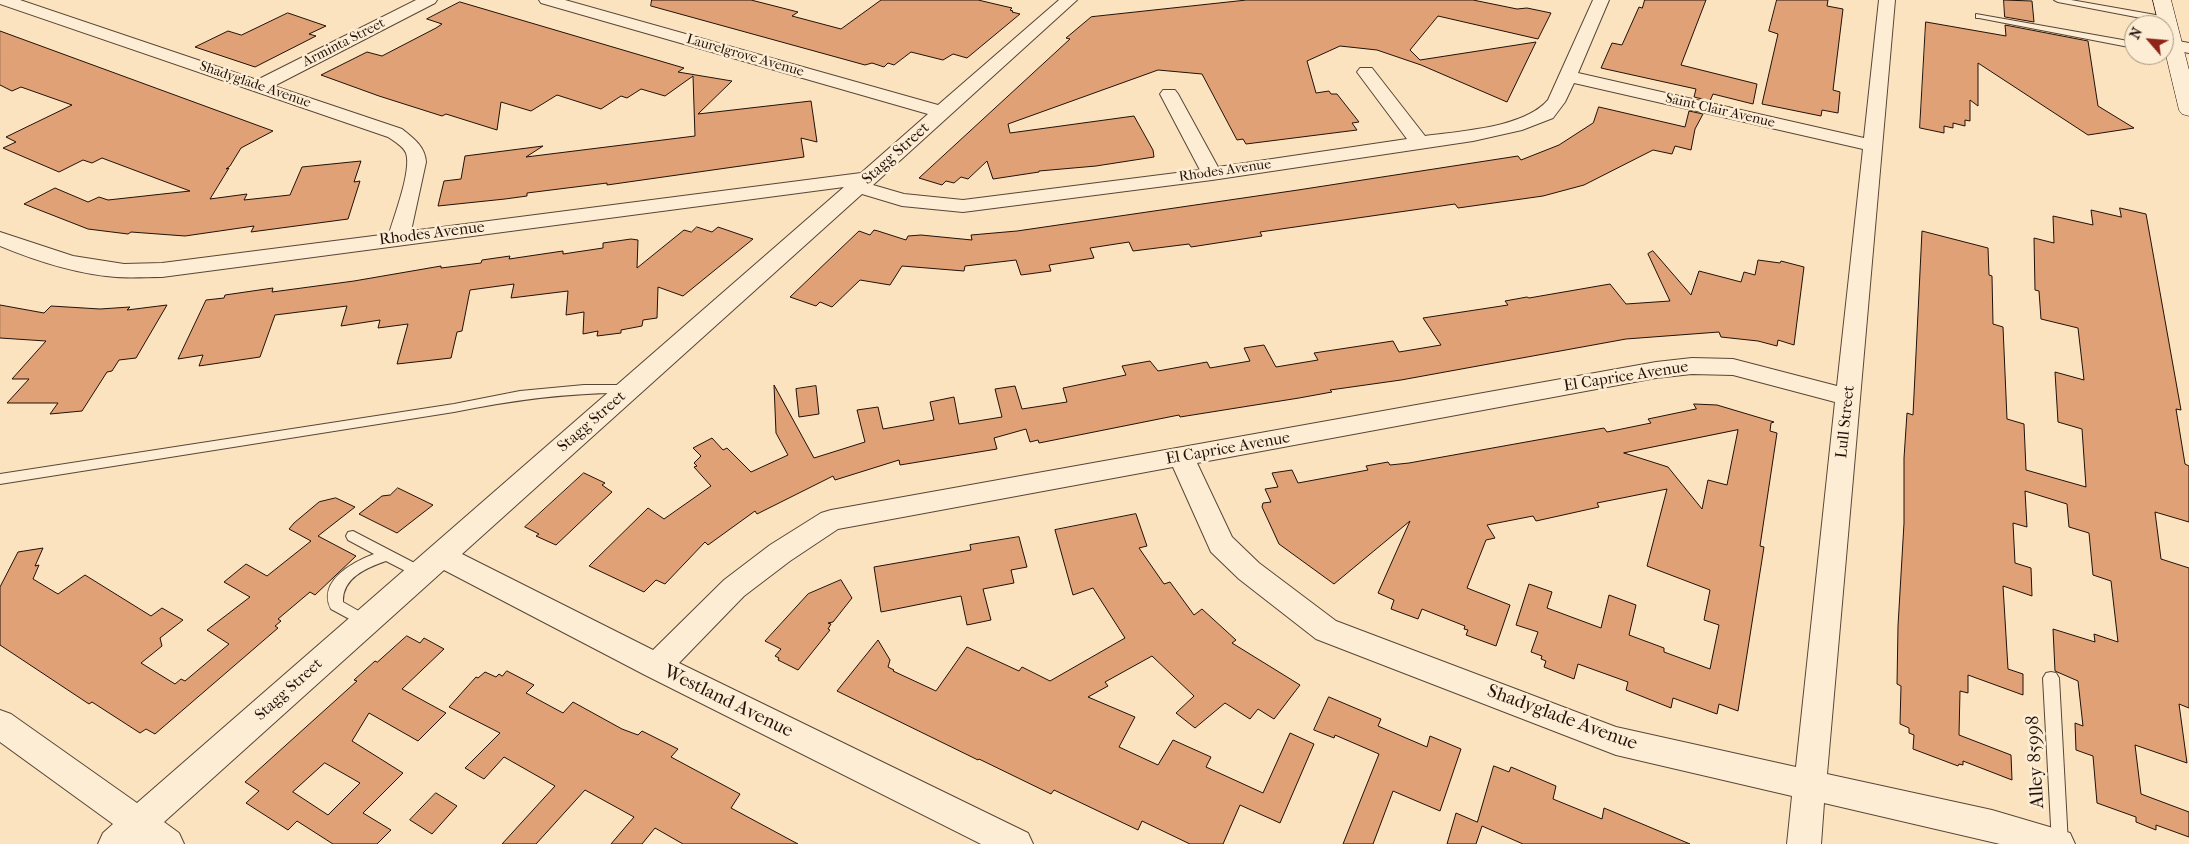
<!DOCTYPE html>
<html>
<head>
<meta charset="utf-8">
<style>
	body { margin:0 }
	#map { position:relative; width:2189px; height:844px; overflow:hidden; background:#fce3bf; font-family:"IM FELL French Canon",serif }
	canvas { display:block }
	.north { position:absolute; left:2124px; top:15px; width:50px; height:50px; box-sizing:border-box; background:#fdedd5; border:1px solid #a59583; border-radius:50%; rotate:297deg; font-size:14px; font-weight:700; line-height:20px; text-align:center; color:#221108 }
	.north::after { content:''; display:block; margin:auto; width:18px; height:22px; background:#8f2418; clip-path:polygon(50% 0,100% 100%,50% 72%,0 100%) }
</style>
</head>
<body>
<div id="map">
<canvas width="2189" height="844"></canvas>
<div class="north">N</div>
</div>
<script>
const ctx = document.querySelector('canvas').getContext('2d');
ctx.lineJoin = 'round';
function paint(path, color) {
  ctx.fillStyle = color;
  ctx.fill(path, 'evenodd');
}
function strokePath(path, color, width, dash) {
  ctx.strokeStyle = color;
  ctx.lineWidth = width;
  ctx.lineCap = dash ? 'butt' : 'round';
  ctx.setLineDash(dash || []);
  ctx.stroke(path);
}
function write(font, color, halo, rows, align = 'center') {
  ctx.font = font + ' "IM FELL French Canon",serif';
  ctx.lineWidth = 5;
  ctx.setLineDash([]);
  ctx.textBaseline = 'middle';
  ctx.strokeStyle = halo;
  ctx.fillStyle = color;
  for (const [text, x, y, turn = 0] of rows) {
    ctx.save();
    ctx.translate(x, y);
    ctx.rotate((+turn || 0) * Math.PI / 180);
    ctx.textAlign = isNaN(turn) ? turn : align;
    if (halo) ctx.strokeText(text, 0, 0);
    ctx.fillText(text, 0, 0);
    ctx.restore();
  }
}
const building = new Path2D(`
	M652,0H751L798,12L792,16L841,29L881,0H978L1012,8L1010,10L1013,11L1012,12L1020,14L967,58L953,54L943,60L911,52L894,65L888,63L884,67L872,63L865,65L651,6Z
	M1247,0H1473L1517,9L1527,8L1551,13L1538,39L1438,16L1410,50L1420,60L1536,42L1507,102L1421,65L1377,50L1340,46L1307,61L1316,93L1329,91L1331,94H1337L1359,122L1352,123L1357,130L1246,144L1243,139L1237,140L1202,74L1158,70L1008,124L1010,133L1134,116L1153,150L1154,157L1096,166L1039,171V172L993,179L987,161L968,179L961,177L954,183L946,181L942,185L919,178L1070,39L1066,38L1091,17Z
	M1645,0H1706L1681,65L1757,84L1753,104L1713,94L1710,101L1694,97L1696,89L1601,68L1612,43L1622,45L1639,7L1642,8Z
	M1777,0H1828L1827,6L1843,9L1833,90L1840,92L1838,113L1822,110L1821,116L1762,104L1778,34L1769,31Z
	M2004,0L2032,1L2034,22L2005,17Z
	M460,2L684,68L678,72L732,81L698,114L811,101L817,142L801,138L804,157L607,185V183L527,193V196L505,199L438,206L444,181L461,179L465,156L543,146L526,157L695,136L693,76L665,96L641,89L627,98L621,96L601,109L557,95L531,111L501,102L497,130L446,114L442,116L379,96L321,75L367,52L382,56L436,28L442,24L427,19Z
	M288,13L326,26L309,34L316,36L255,67L195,47L228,31L241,35Z
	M1926,22L2006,36L2005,25L2088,41L2098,106L2134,128L2088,135L1978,63V106L1970,100V121L1965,120V126L1953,123V128L1944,126V133L1920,128Z
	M0,31L273,131L241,148L230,166L226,169L229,168L210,199L247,194L244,200L290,195L302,167L361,161L354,182L360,181L348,219L251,232L254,226L185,236L131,232L128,234L88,229L24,204L55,188L88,202L99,197L108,200L190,191L102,158L92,163L83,160L59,172L3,148L16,142L6,137L72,105L21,87L12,91L0,85Z
	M1599,107L1685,127L1689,111L1703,114L1695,129L1691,150L1675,146L1672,154L1653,150L1584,185L1543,196L1458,208L1455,204L1260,232L1262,236L1191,247L1189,244L1133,251L1129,242L1090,248L1094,258L1049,265L1051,271L1021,275L1016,260L965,266L964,271L902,266L890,285L860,280L832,307L820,302L816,306L790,297L859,231L870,235L874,230L878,231L906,240L908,236L921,235L972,240L971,235L1017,231L1298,190L1518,156L1521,160L1559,145L1593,123Z
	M2120,208L2146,214L2181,410L2176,409L2185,464L2189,466V522L2155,512L2161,559L2189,568V708L2179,704L2187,763L2135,745L2141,794L2189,812V837L2156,825V830L2136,822V817L2097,803L2093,756L2076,750L2075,723L2083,726L2078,681L2055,671L2053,629L2095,642L2094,634L2118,642L2111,581L2093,575L2089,533L2069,527L2067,504L2025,491L2027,527L2013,523L2015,563L2031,568L2032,596L2003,586L2008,669L2023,674V695L1968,675V693L1960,691L1959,735L2011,755L2012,780L1963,761V765L1959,764L1958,766L1913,749L1914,735L1909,733V728L1900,724L1901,686L1897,684L1898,626L1904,523V458L1907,413L1913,415L1922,231L1988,248L1989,275L1992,276L1993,324L2003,327L2007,419L2024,424L2026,470L2086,487L2082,429L2058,422L2055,372L2084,380L2078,328L2041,319L2039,291L2035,290L2034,238L2054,243L2053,216L2093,225L2091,210L2121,217Z
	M697,227L712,232L718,227L753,239L683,296L658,287L657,318L643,320L642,326L621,330V333L597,336L598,331L583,334L584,312L566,315L568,291L511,298L514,284L470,290L462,331L457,332L451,358L397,364L408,324L378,328L380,320L341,326L347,306L275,315L260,357L199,366L203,355L178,359L206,300L224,298L225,295L273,288L272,292L354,281L441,266V268L481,263L482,260L510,256L509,259L563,251V254L603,248V243L631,239L638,240L637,268L684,230L691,232Z
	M1653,251L1691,295L1699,271L1741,282L1744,272L1755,275L1758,260L1780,263L1781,261L1804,267L1794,345L1778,340L1777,346L1758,341L1721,337L1719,332L1626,339L1401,380L1330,390L1332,392L1299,398L1180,417L1179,415L1039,443L1038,440L1030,442L1026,429L994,438L997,449L900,465L899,460L835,480L833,476L757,514L755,511L708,545L705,542L665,584L656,580L644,592L589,566L648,508L664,519L711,486L694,467L697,466L694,463L701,456L693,448L712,438L723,450L727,448L751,472L788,455L776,433L774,385L814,458L865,442L857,410L878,407L883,429L934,420L930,402L954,397L959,424L1002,417L995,389L1015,386L1022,409L1067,402L1063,388L1126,375L1122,366L1150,361L1158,371L1207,362L1210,368L1250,361L1244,348L1264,345L1276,367L1318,360L1314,353L1393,341L1399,352L1441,345L1423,318L1508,305L1505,301L1527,297L1529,298L1610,284L1626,304L1670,301L1648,254Z
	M0,305L44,313L51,306L100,309L130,307L127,310L167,305L136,358L119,360L112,371L107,372L82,411L50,414L58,403H7L29,379H12L46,341L0,338Z
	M816,386L819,414L799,417L796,389Z
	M1694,404L1717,405L1774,422L1771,423L1770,431L1777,433L1760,546L1764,547L1738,711L1719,704L1717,714L1673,698L1671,708L1626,690L1628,682L1578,664L1574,679L1544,667L1546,661L1541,659L1542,656L1531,652L1538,632L1516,625L1529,584L1552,592L1547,608L1601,628L1609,595L1636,605L1629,635L1664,648V652L1710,669L1719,625L1704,620L1710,590L1647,566L1667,489L1597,503L1599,507L1536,521L1533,516L1487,525L1495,538L1486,540L1467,588L1510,605L1496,646L1466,635L1468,630L1464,629L1465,626L1422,609L1418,619L1391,609L1394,600L1378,593L1410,521L1334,584L1279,544L1262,507L1263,503L1271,502L1265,489L1278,487L1272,473L1292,470L1298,483L1368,470L1366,466L1388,462L1390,465L1409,463L1604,428L1607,432L1651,423L1648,419L1696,409ZM1738,430L1727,485L1708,480L1702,509L1668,467L1624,453Z
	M584,473L605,483L602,485L612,492L556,545L536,536L539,534L525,527Z
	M398,488L433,505L397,533L359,514L382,496L390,495Z
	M336,498L355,507L318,536L356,556L315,595L310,592L278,619L281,621L275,626L278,628L155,734L146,729L140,733L92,702L89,704L0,645V587L18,552L43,548L35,566L39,565L33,579L58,594L85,575L151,616L162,608L183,620L160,638L162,646L141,663L175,684L181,679L185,681L229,644L207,630L250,597L224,582L246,564L267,576L311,541L289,529L294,523L319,502Z
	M1136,514L1147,546L1139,548L1164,584L1170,582L1194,615L1202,609L1236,640L1232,643L1300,685L1274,719L1258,709L1250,719L1225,703L1195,728L1176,713L1194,696L1152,656L1105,682L1108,686L1088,697L1135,717L1119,747L1158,765L1173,740L1211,757L1206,767L1263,793L1290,733L1314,744L1280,823L1240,805L1223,844H1190L1142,821L1138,830L1054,790L1051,794L979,759L978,760L837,691L878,640L890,660L888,667L894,670L893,671L936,691L967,647L1019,671L1022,667L1050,681L1125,638L1093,588L1073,595L1055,530Z
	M1019,537L1027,567L1011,570L1014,583L983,589L991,620L967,625L961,596L881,612L874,567L971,550L970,545Z
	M841,580L852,598L833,622L828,623L831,624L828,629L830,630L798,670L778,660L779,658L775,656L781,649L765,641L808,594Z
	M407,636L420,643L424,638L444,649L402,689L446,713L418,741L369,713L352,741L403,773L363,813L391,830L377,844H333L297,821L288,830L246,803L259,791L245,782L357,681L354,680L375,661L377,662ZM325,763L360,783L328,815L293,792Z
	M507,671L534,685L526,693L563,713L573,702L622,729L638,735L642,731L678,749L671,757L740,794L731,808L798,844H683L655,828L642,844H611L634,817L585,790L536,844H502L555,786L504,757L484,779L465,768L500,733L449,707L476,677L478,678L485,672L496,677L499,674L502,676Z
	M1329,697L1381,719L1378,726L1427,747L1430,736L1461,749L1440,811L1393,791L1373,844H1343L1379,754L1335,735L1334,738L1314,730Z
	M1494,766L1509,772L1511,767L1556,786L1553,799L1602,819L1604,808L1690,844H1523L1482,826L1476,844H1447L1456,813L1477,822Z
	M436,793L457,806L432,834L410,820Z`);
const lane = new Path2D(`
	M2054,0H2071L2167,17L2171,20L2167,23L2058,2Z
	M1976,14L2134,42V48L1979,18H1976Z
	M584,385H630L636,389L630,393C570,392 513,400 454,412L0,484V474L454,404L520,391Z
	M353,531L426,569L428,573L426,577L421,579L386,561C366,568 342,578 343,602L371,618L373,622L371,626L366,628L331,609C317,581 353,562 374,554L348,540L346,536L348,532Z
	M2051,672L2056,673L2059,678L2068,844H2052L2043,678L2046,673Z`);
const street = new Path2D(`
	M0,0H20L257,80L416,0H437L435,3L274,86L402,129C413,138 425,146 426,162L411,231L861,173L928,114L541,3L539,0H565L938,105L1059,0H1077L873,185L904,194L963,200L1200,170L1160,94L1163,90H1175L1178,94L1218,167L1407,139L1357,72L1360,68H1372L1425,136C1460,131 1524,128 1548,100L1593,0H1609L1578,73L1864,138L1879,0H1895L1827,774L1992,810L2070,833L2075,844H2000L1824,803L1821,844H1787L1792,796L1616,755L1316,639L1239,579L1211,552L1173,467L838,529L790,561L744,596L679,663L1028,833L1033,844H981L645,675L444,570L164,822L179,833L184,844H98L103,833L113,824L0,742V710L11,714L137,803L844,187L162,277C147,277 131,278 116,277C76,274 36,261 0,246V232L73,256L124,264L162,263L389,234C394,216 412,170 406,153C403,146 394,141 388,137L0,4ZM1574,83L1863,149L1837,386L1733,359L1692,358L1656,362L831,510L821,513L770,545L724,580L653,650L462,554L862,194L902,206L963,212L1212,180L1473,141L1522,130L1553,118L1565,102ZM1692,374L1733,375L1835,402L1796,767L1616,727L1336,621L1259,563L1232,537L1197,463L1656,378Z
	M2173,40L2189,43V53L2167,49L2164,45L2167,41Z`);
const secondary = new Path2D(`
	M2153,0H2171L2189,70V116L2182,114L2179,110L2164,47V25H2159Z`);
const farStreetnames = [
	["Arminta Street",344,43,-27],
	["Laurelgrove Avenue",745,56,16],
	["Shadyglade Avenue",255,85,19],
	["Saint Clair Avenue",1720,111,13],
	["Rhodes Avenue",1225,171,-8]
];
const streetNames = [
	["Stagg Street",896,154,-42],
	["Rhodes Avenue",432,234,-7],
	["El Caprice Avenue",1626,377,-9],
	["Stagg Street",592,422,-41],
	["Lull Street",1846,422,-84],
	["El Caprice Avenue",1228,449,-10],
	["Stagg Street",289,690,-42]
];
const nearStreetnames = [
	["Westland Avenue",728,702,26],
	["Shadyglade Avenue",1562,718,20],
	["Alley 85998",2036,762,-93]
];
paint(building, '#e0a176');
strokePath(building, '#221108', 1);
strokePath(lane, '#584636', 2);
strokePath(street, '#584636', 2);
strokePath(secondary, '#221108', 1);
paint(lane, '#fdedd5');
paint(street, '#fdedd5');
paint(secondary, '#fdedd5');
write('14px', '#221108', '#fdedd5', farStreetnames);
write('16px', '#221108', '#fdedd5', streetNames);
write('19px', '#221108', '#fdedd5', nearStreetnames);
</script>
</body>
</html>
